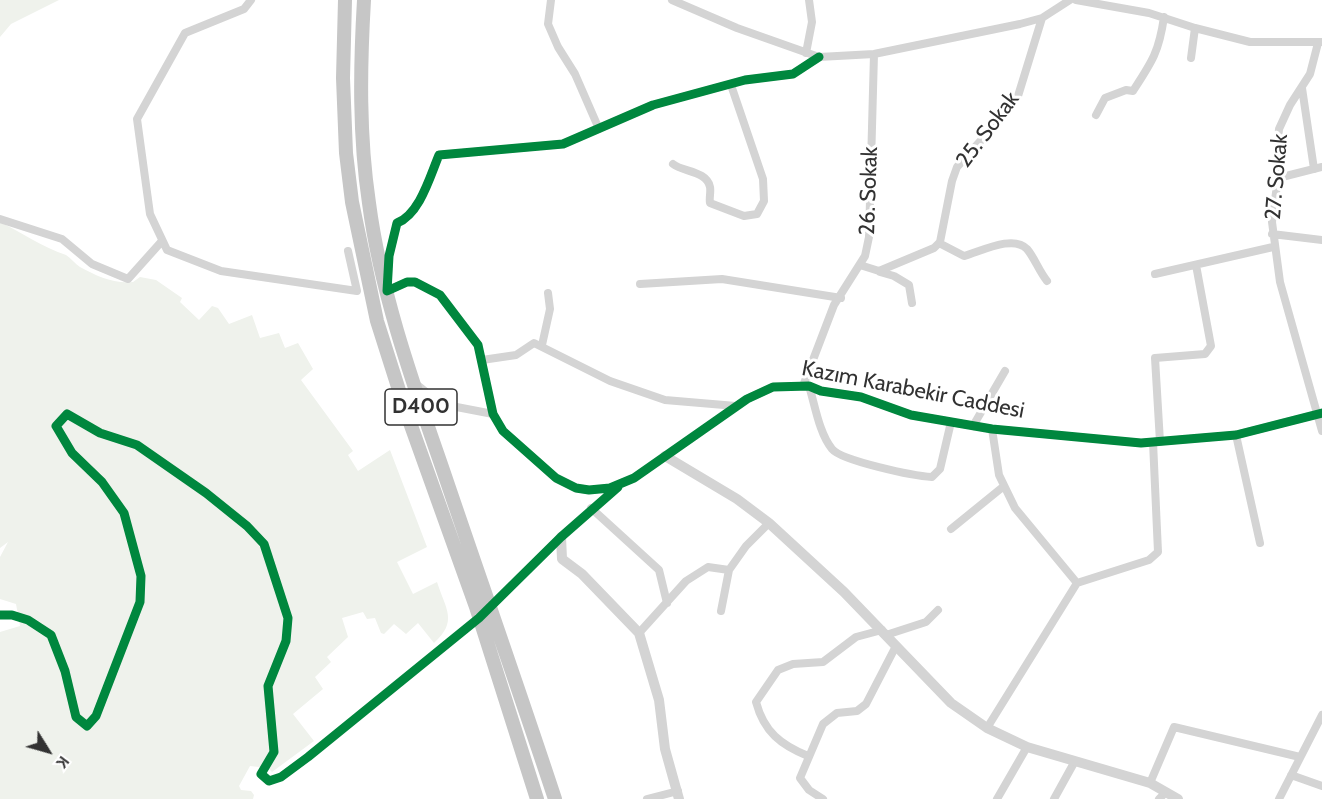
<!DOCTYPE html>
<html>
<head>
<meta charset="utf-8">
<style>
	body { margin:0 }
	#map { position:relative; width:1322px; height:799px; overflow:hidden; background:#fff; font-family:Cabin,sans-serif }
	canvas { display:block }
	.north { position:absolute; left:18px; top:721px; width:60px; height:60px; -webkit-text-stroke:4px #fff; paint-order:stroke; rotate:127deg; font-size:16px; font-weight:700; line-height:24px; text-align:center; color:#323232 }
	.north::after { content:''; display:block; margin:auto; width:21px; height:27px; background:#323232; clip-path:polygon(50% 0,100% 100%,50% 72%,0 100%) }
</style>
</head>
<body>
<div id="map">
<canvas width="1322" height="799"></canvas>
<div class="north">K</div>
</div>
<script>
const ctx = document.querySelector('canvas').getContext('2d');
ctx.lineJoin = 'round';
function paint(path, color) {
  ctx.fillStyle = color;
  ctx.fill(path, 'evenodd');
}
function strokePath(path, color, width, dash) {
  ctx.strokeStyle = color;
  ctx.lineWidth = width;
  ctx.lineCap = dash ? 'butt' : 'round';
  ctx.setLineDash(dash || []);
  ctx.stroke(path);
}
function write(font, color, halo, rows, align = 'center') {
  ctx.font = font + ' Cabin,sans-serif';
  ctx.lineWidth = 6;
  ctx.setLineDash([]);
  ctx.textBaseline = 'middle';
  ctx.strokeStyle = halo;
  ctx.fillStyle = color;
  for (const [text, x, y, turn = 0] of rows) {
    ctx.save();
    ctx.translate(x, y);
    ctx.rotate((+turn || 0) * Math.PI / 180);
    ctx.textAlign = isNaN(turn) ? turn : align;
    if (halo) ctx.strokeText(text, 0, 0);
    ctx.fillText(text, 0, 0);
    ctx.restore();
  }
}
const green = new Path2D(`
	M0,0H59L11,24L0,37Z
	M0,222C23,233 42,247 66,255C71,258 75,264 80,267C97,276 113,284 133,282L140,277L156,280L182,298L180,302L199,320L212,306L218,308L229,324L252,315L260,338L279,333L285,348L298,343L313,369L301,380L353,451L348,455L358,471L390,450L427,547L397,562L413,594L437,582C446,610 458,621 434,643L418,623L406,634L394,624L384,634L381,633L375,618L367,619L363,612L342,618L348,637L327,657L331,662L315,677L323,689L293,714L314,741L272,772L268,768L250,766L239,786L241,790L251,791L254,795L253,799H0V632L20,626L16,604L0,599V557L8,542L0,548Z`);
const minor = new Path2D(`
	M251,0L244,9L185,33L137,119L150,214L167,250L221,271L357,291L348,251
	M551,0L548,24L558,47L575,74L599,129
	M672,0L737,28L819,57L874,54L1020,24L1042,18L1070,0
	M1076,0L1149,13L1195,28L1250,42H1322
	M1318,43L1310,74L1290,105L1279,129L1277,152L1278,178L1272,222L1280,282L1322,431
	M806,53L812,22L809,0
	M819,57L793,74L745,80L653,105L563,144L439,155C430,176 420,214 397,223L389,256L387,291L407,282H415L440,295L478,345L493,414L503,431L556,478L576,488L589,490L610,488L634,478L747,399L773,387L809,386L821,391L861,397L911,415L992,429L1141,443L1236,435L1322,413
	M1191,58L1195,28
	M1302,88L1314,169
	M1096,115L1105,98L1126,90L1133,91C1152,62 1159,52 1164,17
	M673,164C683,172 707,171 710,187C711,192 709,198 710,203L744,216L757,214L764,201L763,179L731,85
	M1278,178L1322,167
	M0,219L62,239L92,264L128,279L162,241
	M1272,234L1322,240
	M939,243L964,256C980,252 1013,234 1027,249C1034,257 1039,271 1047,281
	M860,265L879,271L934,248L940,242L952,181L957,167L1012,106L1018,96L1042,18
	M880,272L894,276L909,285L912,303
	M1155,274L1273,247
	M640,284L722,279L841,298
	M542,345L550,309L548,293
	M482,360L516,355L534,343L610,381L665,400L736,406
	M415,383L441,404L493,414
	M803,386L834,305L865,256L869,237L874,54
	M809,386C815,405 819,433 832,449C842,461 914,476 932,477L940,469L951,422
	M973,426L1005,371
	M992,429L999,475L1015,508L1077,583
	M1236,435L1260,543
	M1160,442L1155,358L1205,354L1211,346L1196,265
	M591,508L659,570L667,603
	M951,529L1004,486
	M721,611L729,570L746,546L769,523
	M0,615H12L28,620L51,635L65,671L76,717L87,726L96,716L140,602L141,576L124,513L102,482L72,453L56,426L67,414L100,433L137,445L206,493L247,526L264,544L288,618L286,641L268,686L274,752L261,774L269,781L281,777L308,757L479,618L561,537L617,488
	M639,633L686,581L708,567L729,570
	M886,635L926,622L938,610
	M987,728L1077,583L1149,560L1158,552L1153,442
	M808,756C781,745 764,732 756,702L778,670L793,664L823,662L856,637L882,630
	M1291,775L1322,786
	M1150,783L1174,727L1300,757
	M647,799L678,791
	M823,799L809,790L800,778L823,724L837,713L857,711L866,704L896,646
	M997,799L1027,747
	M1054,799L1075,761
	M1159,799L1166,792
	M1279,799L1322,715`);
const tertiary = new Path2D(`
	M665,456L737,499L769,523L844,592L951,703L987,728L1027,747L1150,783L1178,799
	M561,537L562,559L582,574L639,633L659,700L665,749L679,799`);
const trunk = new Path2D(`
	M345,0L343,78L346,153L352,202L377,321L404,406L476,607L537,799
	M364,0C360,68 359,136 369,203C381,295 414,386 444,473C481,582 519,690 555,799`);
const cycleway = new Path2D(`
	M819,57L793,74L745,80L653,105L563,144L439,155C430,176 420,214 397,223L389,256L387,291L407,282H415L440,295L478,345L493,414L503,431L556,478L576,488L589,490L610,488L634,478L747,399L773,387L809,386L821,391L861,397L911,415L992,429L1141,443L1236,435L1322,413
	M0,615H12L28,620L51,635L65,671L76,717L87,726L96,716L140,602L141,576L124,513L102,482L72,453L56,426L67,414L100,433L137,445L206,493L247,526L264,544L288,618L286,641L268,686L274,752L261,774L269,781L281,777L308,757L479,618L561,537L618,487`);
const shields = [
	[421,407,72]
];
const shieldNames = [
	["D400",421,407]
];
const streetNames = [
	["25. Sokak",988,130,-53],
	["27. Sokak",1277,177,-85],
	["26. Sokak",869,191,-88],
	["Kazım Karabekir Caddesi",913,390,11]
];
paint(green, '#eff2ec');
strokePath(minor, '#d4d4d4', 8);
strokePath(tertiary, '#d4d4d4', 10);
strokePath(trunk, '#c6c6c6', 14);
strokePath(cycleway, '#00873e', 9);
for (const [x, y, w] of shields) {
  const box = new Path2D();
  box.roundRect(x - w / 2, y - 18, w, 36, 4.5);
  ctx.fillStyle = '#fff';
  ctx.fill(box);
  strokePath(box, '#323232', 1.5);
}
write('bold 21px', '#323232', null, shieldNames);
write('22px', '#323232', '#fff', streetNames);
</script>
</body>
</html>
